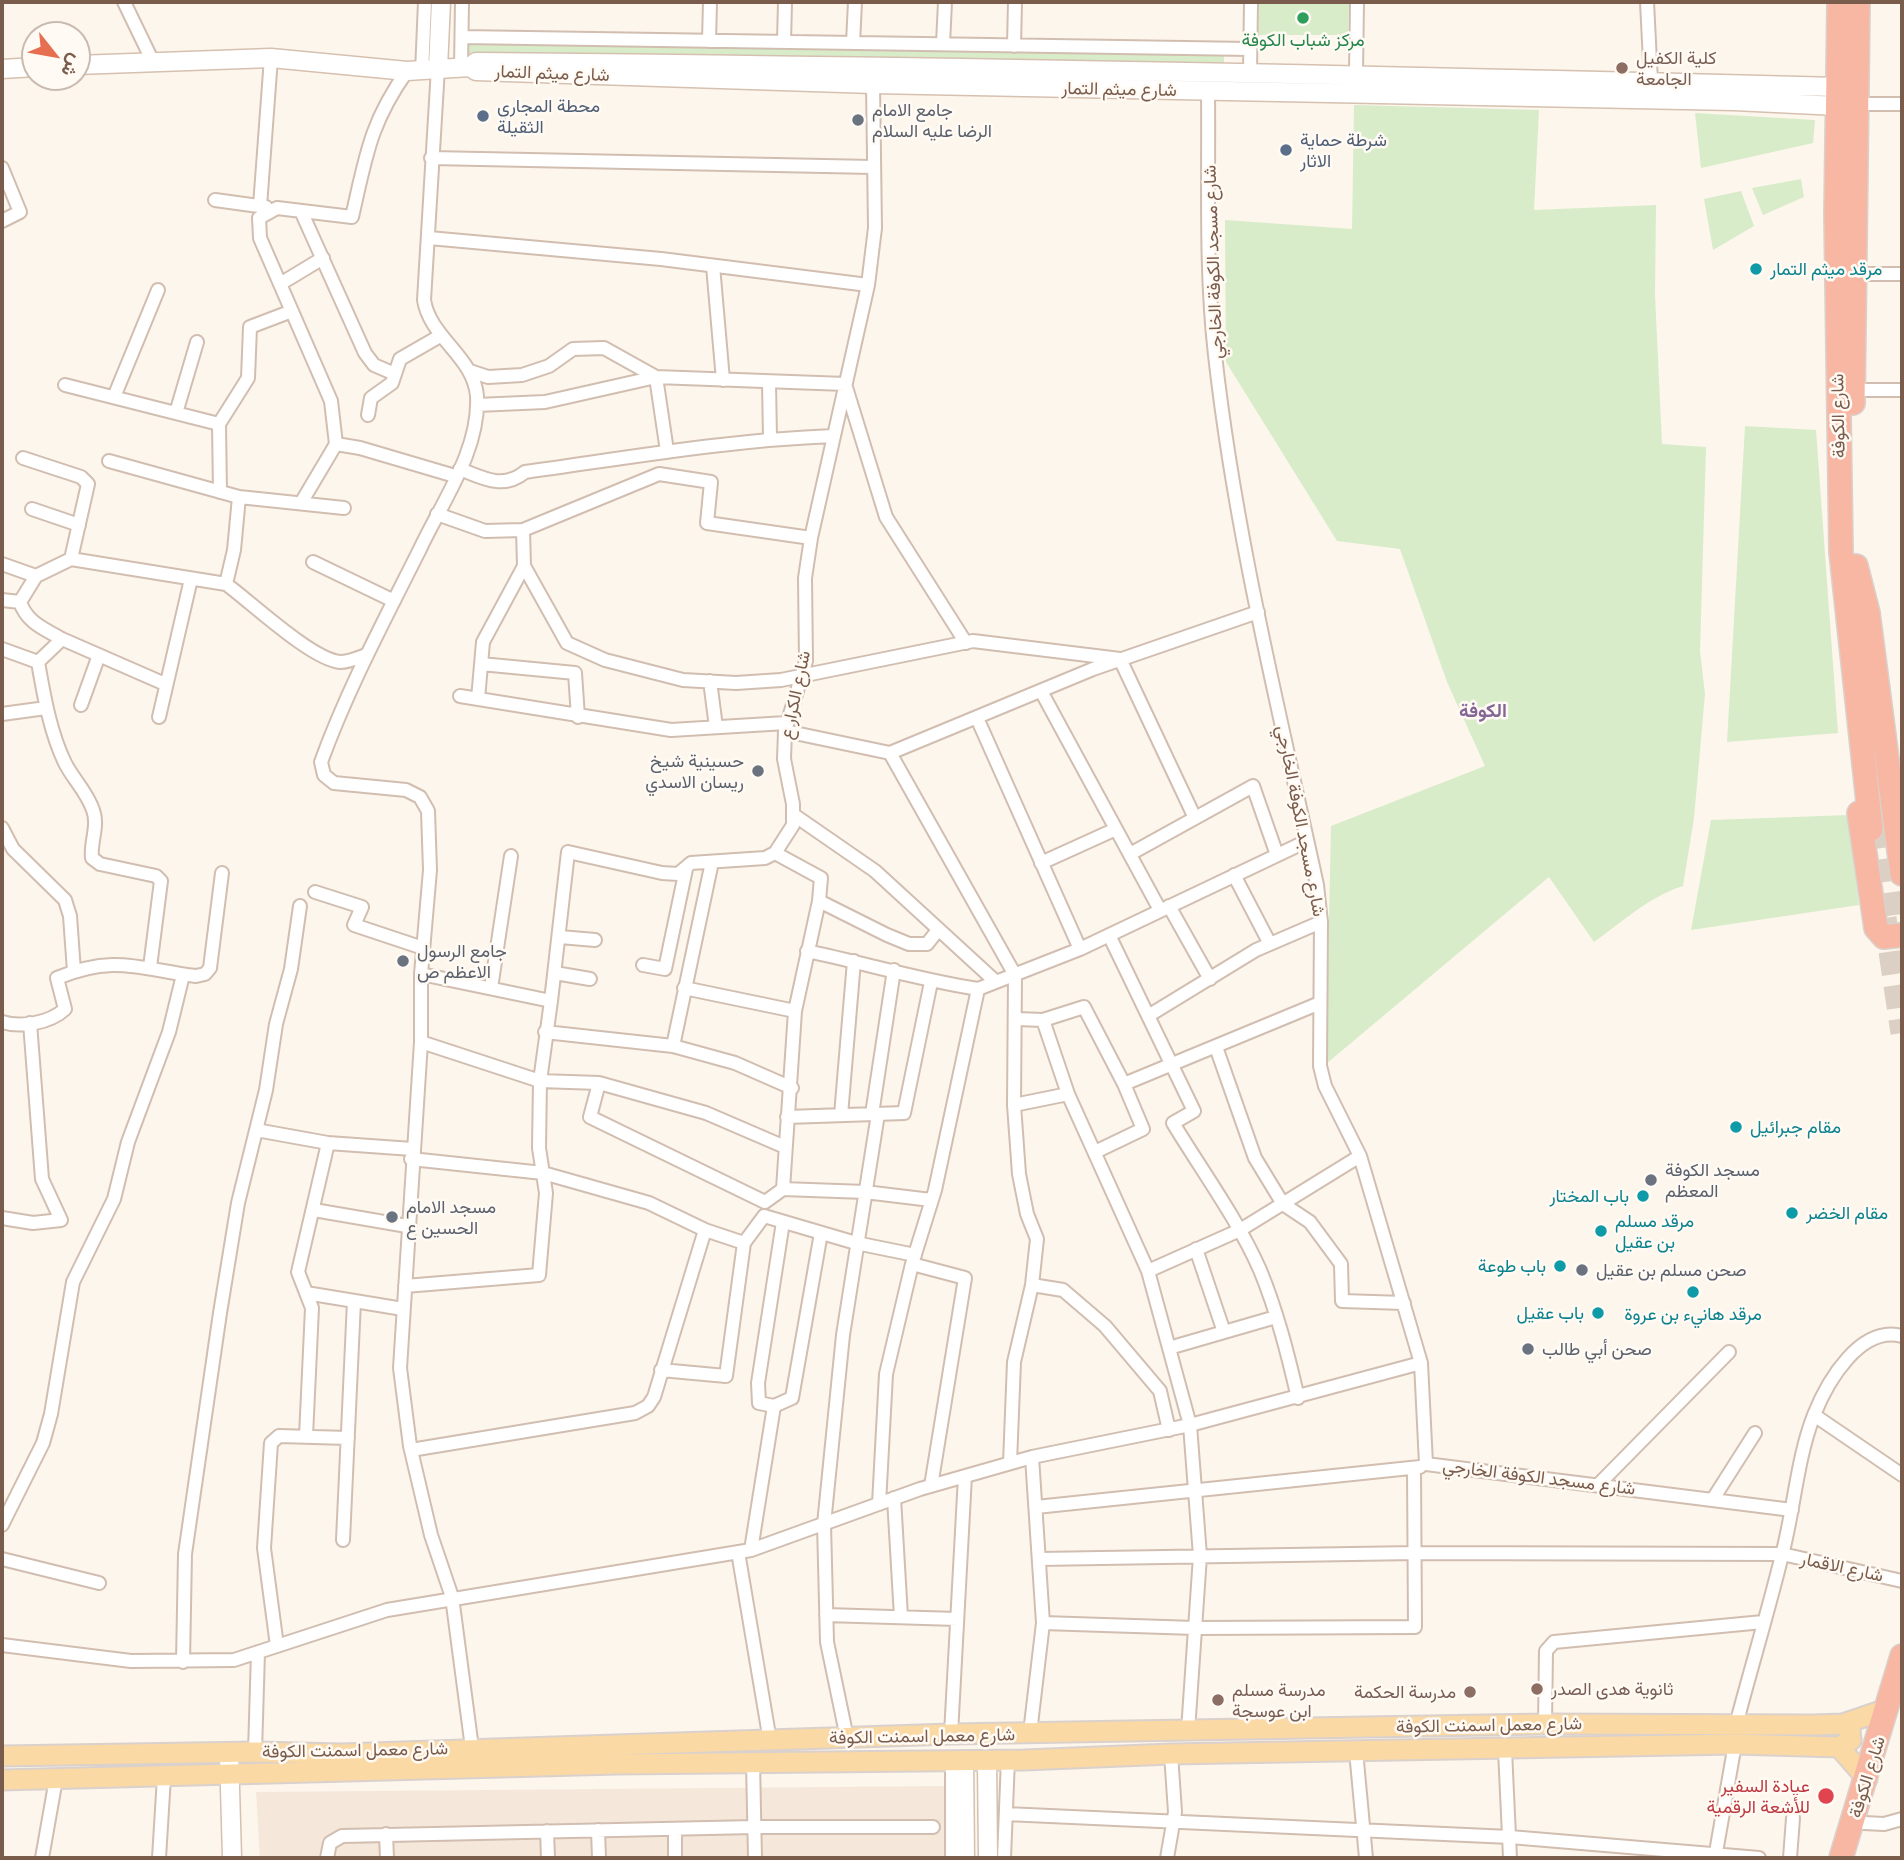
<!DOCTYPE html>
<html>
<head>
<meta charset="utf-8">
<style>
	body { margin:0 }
	#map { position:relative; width:1904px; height:1860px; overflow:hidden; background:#fdf6ec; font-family:Ubuntu,Vazirmatn,sans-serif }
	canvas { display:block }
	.frame { position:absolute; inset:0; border:4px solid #7a5c4d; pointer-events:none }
	.north { position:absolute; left:21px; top:21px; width:70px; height:70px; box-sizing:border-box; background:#fffaf3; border:2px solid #cabbb1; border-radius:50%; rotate:121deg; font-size:19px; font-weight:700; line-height:28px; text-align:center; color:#7a5c4d }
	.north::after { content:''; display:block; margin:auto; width:24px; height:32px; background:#e76f51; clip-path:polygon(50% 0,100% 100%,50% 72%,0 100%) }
</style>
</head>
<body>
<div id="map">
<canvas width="1904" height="1860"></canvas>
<div class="frame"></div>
<div class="north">ش</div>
</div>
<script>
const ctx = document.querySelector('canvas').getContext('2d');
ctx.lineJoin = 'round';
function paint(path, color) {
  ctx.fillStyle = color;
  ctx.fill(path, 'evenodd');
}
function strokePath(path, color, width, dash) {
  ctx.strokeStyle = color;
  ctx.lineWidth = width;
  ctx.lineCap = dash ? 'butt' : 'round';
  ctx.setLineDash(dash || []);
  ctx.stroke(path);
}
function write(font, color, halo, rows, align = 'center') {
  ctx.font = font + ' Ubuntu,Vazirmatn,sans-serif';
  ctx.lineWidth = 5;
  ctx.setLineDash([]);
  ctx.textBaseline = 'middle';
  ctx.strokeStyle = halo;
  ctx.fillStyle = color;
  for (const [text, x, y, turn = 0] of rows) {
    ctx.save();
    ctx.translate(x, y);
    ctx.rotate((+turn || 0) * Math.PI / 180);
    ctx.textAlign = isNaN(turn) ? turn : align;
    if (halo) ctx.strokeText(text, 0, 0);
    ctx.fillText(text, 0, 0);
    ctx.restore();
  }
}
const residential = new Path2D(`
	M947,1786L946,1858H260L256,1792Z`);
const green = new Path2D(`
	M1259,2H1349L1348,35H1258Z
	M466,40L1224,52V69L466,57Z
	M1354,105L1539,110L1534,210L1656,205L1655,295L1662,444L1706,447L1700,651L1705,694L1694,818L1683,886C1650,896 1622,922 1594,942L1549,877L1326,1064L1331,826L1485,766L1447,682L1400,549L1337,541L1226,362L1225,220L1352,229Z
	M1695,113L1815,120L1813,143L1701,168Z
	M1801,179L1804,197L1763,215L1752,188Z
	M1741,191L1754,226L1713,250L1704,199Z
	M1745,426L1816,430L1838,733L1727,742Z
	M1849,815L1859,905L1691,930L1711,820Z`);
const highwayTunnel = new Path2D(`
	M1881,825L1896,933
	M1885,918L1902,1033`);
const street = new Path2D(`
	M124,2L153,62
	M1647,2L1651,82
	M462,37L1250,49
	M709,41L710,2
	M784,42L785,2
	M853,43L855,2
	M943,44L945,2
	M1014,46L1015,2
	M461,67L462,2
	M438,68L424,300C430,338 474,357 477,396C480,450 442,502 420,549C385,619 348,688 321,762L324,775L334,783L406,790L420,797L428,811L430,870L421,974V1042L400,1368L410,1446L431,1535L452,1597L472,1748
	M422,72L425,2
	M1250,73L1251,2
	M1356,73L1357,2
	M1208,91C1209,179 1205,268 1215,355C1235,534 1279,710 1317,885L1321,922L1320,1066L1325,1086L1360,1156L1421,1363L1426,1464
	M1858,104H1902
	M431,158L873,167
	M2,168L20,212L2,221
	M215,200L266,207
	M260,206L271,58
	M301,211L365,353L374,365L395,374
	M429,238L661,259L868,285
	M713,266L723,380
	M1855,274H1902
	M280,284L323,258
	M470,371L488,377L522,375L549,366L573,349L604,348L656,377L845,384L886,517L966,643
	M769,383L770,438
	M65,385L219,424
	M1853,390H1902
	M114,397L158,290
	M477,405L545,402L656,377L667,451
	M176,413L197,342
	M368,415L371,398L392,383L400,359L440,336
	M336,444L360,448L455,476
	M23,458L81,477L88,484L71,559L226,584L234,550L239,497L109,461
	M460,469C483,478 503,490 525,472C627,458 729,440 833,436
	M220,492L219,424L248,378L250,327L292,311
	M239,497L344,508
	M301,503L336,444L331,401L260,238L259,218L277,208L352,217C366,156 370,123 407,71
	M32,509L79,525
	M437,514L485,531L523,530L659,474L711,482L707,523L811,538
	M523,530L524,566L567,643L605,660L683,680L736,683L781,680L973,641L1120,659L1194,816
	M313,562L394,601
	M2,564L36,576
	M226,584C252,603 311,659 340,662C349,662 358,658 366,655
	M2,600L20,602L36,576L71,559
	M20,602C27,623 45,629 62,639
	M2,649L38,662
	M481,664L575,673L578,717
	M710,681L716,727
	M1041,691L1160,910
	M460,696L671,730L786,723
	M478,699L483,642L524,566
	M81,705L99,655
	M2,714L46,708
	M159,717L191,579
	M977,718L1080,949
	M785,731L890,753L1015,975L1014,1105L1019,1174L1027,1214L1037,1239L1032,1285L1014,1362L1010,1463
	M890,753L1093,669L1258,612
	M794,815L875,871L995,981
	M2,828L13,849L65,900L70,916L74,971
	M775,853L821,878L819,901L795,1011L783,1189
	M1130,854L1253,786L1277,855
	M1041,863L1116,829
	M1234,875L1270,944
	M315,892L362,907L354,925L423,948
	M819,901L887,935L909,944H927L938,930
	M1169,906L1210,979
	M1109,935L1194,1111L1173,1123C1202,1171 1237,1218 1260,1270C1277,1311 1288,1355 1298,1398
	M560,937L595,940
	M807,951C864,963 920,980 978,989
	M643,965L665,969L686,869
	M150,967L161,881L156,876L100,864L92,858C90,842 99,826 93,810C87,792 73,779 65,763C50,732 44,696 38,662L62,639L165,684
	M555,973L590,979
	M421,974L551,1001L568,852L662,873L678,874L691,863L765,858L775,853L793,825V804L784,759L785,731L806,661L805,578L811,538L868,285L875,228L873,84
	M491,988L511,856
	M684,988L795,1011
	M1148,1016L1256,950L1321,922
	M1017,1019L1043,1020L1084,1007L1124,1084L1143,1129L1095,1152
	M1043,1020L1068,1094L1148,1271L1190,1425L1200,1556L1188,1731
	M2,1022C21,1028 50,1023 65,1009L57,978C115,954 139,969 196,976L205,974L210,968L222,873
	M545,1032L673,1046L735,1063L792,1088
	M421,1042L540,1081L599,1083L706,1113L785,1147
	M673,1046L712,862
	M1216,1047L1255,1158L1283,1204L1310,1222L1341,1264L1342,1301L1404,1303
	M599,1083L590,1117L765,1202L783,1189L865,1192L931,1200
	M1124,1084L1320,1003
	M1014,1105L1068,1094
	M872,1114L894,970
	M841,1115L854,961
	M787,1117L904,1113L931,982
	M256,1130L328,1143L412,1149
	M314,1210L407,1226
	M2,1218L33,1223L61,1220L42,1179L30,1023
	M705,1230L744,1243L764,1216L856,1243L915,1255
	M1196,1249L1224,1332
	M912,1264L965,1278L931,1486
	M1148,1271L1240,1230L1360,1156
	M1032,1285L1063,1290L1105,1326L1160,1391L1169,1430
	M405,1286L539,1275L546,1193L539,1148L540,1081L551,1001
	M306,1293L403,1309
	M1169,1348L1276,1317
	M661,1370L726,1376L744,1243
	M774,1406L759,1403L758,1383L783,1222
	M1814,1415L1902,1475
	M306,1436L312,1308L298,1272L328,1143
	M411,1450L635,1413L648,1406L654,1397L705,1230L649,1203L543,1173L411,1159
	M1426,1464L1792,1510
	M1599,1484L1729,1352
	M894,1498L901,1617
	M1713,1499L1755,1433
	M879,1504L886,1374L912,1264L935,1190L978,989L1080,949L1307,841
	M1036,1507L1420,1467
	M2,1525L43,1443L51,1414L73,1282L114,1199L128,1142L169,1032L183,975
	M343,1540L354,1301
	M751,1550L774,1406L792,1398L821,1233
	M738,1552L770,1741
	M2,1559L99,1583
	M1039,1559L1415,1553L1782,1554L1902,1581
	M826,1615L957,1619
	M1043,1623L1195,1628L1415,1627L1414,1470
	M2,1645L131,1661L234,1660L387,1610L751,1550L920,1489L1032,1457L1190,1425L1421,1363
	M277,1646L264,1548L271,1443L279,1436L348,1438
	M183,1662L185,1554L220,1313L238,1203L266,1090L276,1024L291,969L300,906
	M1545,1724L1546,1651L1554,1642L1763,1622
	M1736,1725C1751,1668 1768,1612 1782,1555C1794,1510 1797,1458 1814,1415C1827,1382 1860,1325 1902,1336
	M1030,1733L1043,1623L1032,1457
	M951,1734L965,1476
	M847,1738L827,1642L824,1524L843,1335L878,1114
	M1505,1750L1510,1858
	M1356,1751L1366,1858
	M255,1752L258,1652
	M753,1762L755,1858
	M1006,1814L1510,1837L1759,1858
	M1864,1823L1884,1824L1902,1819
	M675,1829V1858
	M598,1830L599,1858
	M547,1831L548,1858
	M386,1834L387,1858
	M42,1858L56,1779
	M159,1858L164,1777
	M327,1858L330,1843L342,1836L754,1827H933
	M952,1858V1760
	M1004,1858L1008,1759
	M1167,1858L1175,1812L1171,1754
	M1715,1858L1735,1744
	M1790,1858L1793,1818`);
const secondary = new Path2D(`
	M77,65L271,58L407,71L470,67
	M438,68L441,2
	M2,69L35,67
	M1837,87C1384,75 930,66 476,62L470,67L476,71L873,84L1734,101L1838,106
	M229,1753L232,1858
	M964,1760L965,1858
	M987,1760L988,1858`);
const primary = new Path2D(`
	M1839,1747L1867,1779
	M2,1756L255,1752L342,1754L951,1734L1545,1724L1813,1725L1843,1724L1887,1709
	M2,1780L617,1764L1024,1760L1171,1754L1735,1744L1839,1747L1851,1740L1850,1730L1843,1724`);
const highway = new Path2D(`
	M1839,2L1836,214L1841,552L1871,829
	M1853,403L1858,2
	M1856,566L1868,613L1902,874
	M1859,813L1876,928L1884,937L1902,935
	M1841,1858L1902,1656`);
const markers = [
	[1303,18,7,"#2e9e5b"],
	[1622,68,7,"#8d6e63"],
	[483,116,7,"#5c6f8a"],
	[858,120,7,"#6b7280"],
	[1286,150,7,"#5c6f8a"],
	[1756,269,7,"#0f9aa8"],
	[758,771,7,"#6b7280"],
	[403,961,7,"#6b7280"],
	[1736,1127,7,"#0f9aa8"],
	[1651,1180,7,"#6b7280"],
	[1643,1196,7,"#0f9aa8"],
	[1792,1213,7,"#0f9aa8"],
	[392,1217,7,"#6b7280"],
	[1601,1231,7,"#0f9aa8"],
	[1560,1266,7,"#0f9aa8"],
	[1582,1270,7,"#6b7280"],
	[1693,1292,7,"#0f9aa8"],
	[1598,1313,7,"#0f9aa8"],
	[1528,1349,7,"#6b7280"],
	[1537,1689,7,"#8d6e63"],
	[1470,1692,7,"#8d6e63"],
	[1218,1700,7,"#8d6e63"],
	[1826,1796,9,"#e0444e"]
];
const leisureNames = [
	["مركز شباب الكوفة",1303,40]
];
const educationNames = [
	["كلية الكفيل",1636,58],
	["الجامعة",1636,79],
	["ثانوية هدى الصدر",1551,1689],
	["مدرسة مسلم",1232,1690],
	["ابن عوسجة",1232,1711],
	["مدرسة الحكمة",1456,1692,"right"]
];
const streetNames = [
	["شارع ميثم التمار",552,73,2],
	["شارع ميثم التمار",1119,89,1],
	["شارع مسجد الكوفة الخارجي",1213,262,-92],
	["شارع الكوفة",1838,416,-91],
	["شارع الكرار ع",795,695,-78],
	["شارع مسجد الكوفة الخارجي",1301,821,79],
	["شارع مسجد الكوفة الخارجي",1539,1477,7],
	["شارع الاقمار",1842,1567,12],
	["شارع معمل اسمنت الكوفة",1489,1725,-1],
	["شارع معمل اسمنت الكوفة",922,1736,-1],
	["شارع معمل اسمنت الكوفة",355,1750,-1],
	["شارع الكوفة",1867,1777,-73]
];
const serviceNames = [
	["محطة المجاري",497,106],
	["الثقيلة",497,127],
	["شرطة حماية",1300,140],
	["الاثار",1300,161]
];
const worshipNames = [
	["جامع الامام",872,110],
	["الرضا عليه السلام",872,131],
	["حسينية شيخ",744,761,"right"],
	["ريسان الاسدي",744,782,"right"],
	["جامع الرسول",417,951],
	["الاعظم ص",417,972],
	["مسجد الكوفة",1665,1170],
	["المعظم",1665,1191],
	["مسجد الامام",406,1207],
	["الحسين ع",406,1228],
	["صحن مسلم بن عقيل",1596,1270],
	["صحن أبي طالب",1542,1349]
];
const cultureNames = [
	["مرقد ميثم التمار",1770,269],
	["مقام جبرائيل",1750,1127],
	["باب المختار",1629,1196,"right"],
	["مقام الخضر",1806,1213],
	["مرقد مسلم",1615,1221],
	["بن عقيل",1615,1242],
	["باب طوعة",1546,1266,"right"],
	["باب عقيل",1584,1313,"right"],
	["مرقد هانيء بن عروة",1693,1314,"center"]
];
const healthNames = [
	["عيادة السفير",1810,1786],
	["للأشعة الرقمية",1810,1807]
];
const neighbourhoodNames = [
	["الكوفة",1483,711]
];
paint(residential, '#f5e8da');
paint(green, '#d8ecc9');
strokePath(highwayTunnel, '#dcd0c4', 23, [23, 11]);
strokePath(street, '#d1beb0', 16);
strokePath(secondary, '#d6c0b0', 21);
strokePath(primary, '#dad1cd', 23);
strokePath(highway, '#dad1cd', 26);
strokePath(street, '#fff', 12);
strokePath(secondary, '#fff', 18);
strokePath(primary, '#fbd9a5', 19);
strokePath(highway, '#f7b7a3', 23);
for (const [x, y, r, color] of markers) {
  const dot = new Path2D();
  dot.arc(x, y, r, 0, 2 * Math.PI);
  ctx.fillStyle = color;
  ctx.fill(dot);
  strokePath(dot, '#fffaf3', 2.5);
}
write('18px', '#27864d', '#fffaf3', leisureNames);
write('18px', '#785e54', '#fffaf3', educationNames, 'left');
write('18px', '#7a5c4d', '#fffaf3', streetNames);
write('18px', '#4e5e75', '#fffaf3', serviceNames, 'left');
write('18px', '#5b616d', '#fffaf3', worshipNames, 'left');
write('18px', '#0d838f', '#fffaf3', cultureNames, 'left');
write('18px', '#be3a42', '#fffaf3', healthNames, 'right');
write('bold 19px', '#846695', '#fffaf3', neighbourhoodNames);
</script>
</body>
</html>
